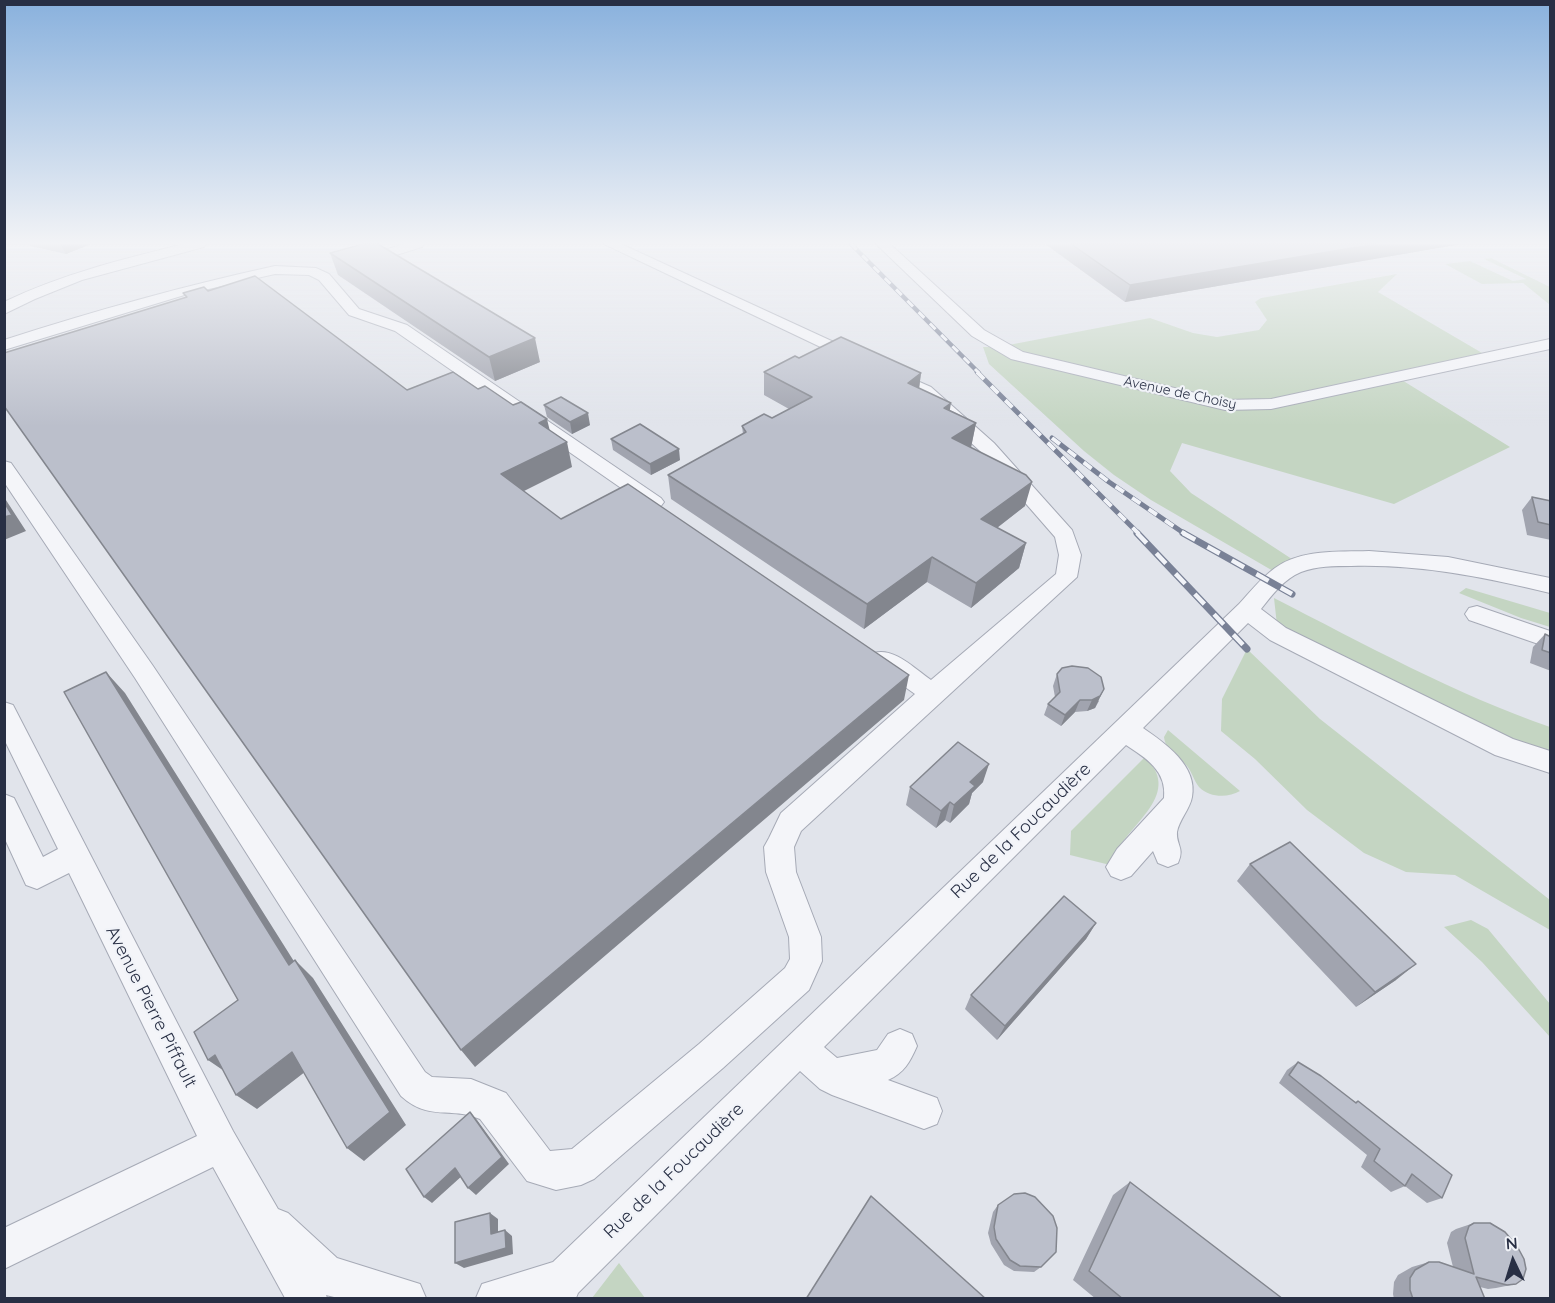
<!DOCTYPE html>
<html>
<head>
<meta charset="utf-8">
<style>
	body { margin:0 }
	#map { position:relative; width:1555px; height:1303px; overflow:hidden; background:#e1e4eb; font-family:Quicksand,sans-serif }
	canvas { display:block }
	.frame { position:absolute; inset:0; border:6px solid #282f44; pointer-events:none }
	.north { position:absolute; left:1483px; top:1231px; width:60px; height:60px; -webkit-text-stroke:4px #f1f3f8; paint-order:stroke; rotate:356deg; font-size:16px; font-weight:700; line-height:24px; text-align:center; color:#282f44 }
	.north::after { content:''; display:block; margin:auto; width:21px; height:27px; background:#282f44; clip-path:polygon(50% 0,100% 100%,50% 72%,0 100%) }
</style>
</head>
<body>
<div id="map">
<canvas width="1555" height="1303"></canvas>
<div class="frame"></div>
<div class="north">N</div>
</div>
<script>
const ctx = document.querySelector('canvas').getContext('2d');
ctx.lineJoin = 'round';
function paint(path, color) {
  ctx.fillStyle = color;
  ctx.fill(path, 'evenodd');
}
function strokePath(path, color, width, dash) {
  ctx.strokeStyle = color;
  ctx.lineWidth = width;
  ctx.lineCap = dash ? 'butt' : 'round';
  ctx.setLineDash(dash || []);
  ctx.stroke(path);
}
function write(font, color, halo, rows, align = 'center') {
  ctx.font = font + ' Quicksand,sans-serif';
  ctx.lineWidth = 4.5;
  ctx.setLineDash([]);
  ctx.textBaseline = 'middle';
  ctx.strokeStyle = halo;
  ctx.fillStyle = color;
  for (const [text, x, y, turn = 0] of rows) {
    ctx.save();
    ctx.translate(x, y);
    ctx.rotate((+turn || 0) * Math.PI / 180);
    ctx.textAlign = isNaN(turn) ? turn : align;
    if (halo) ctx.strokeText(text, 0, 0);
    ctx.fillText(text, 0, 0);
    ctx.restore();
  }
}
const green = new Path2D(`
	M1491,258L1550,287V305L1523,283L1482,284L1445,264L1470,261L1513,281L1526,279L1484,259Z
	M1397,274L1378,292L1489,357L1397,377L1510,447L1394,504L1182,443L1170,471L1191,493L1301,565L1280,575L1151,500L1114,475L1084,451L989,364L983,347H998L1150,318L1193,333L1217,337L1259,330L1267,320L1255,302L1261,298Z
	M1466,588L1550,613V627L1521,618L1459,593Z
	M1274,598C1362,643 1457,695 1550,727V762L1504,747L1278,634Z
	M1247,649L1320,719L1550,900V930L1455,875L1406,872L1364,853L1307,810L1255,759L1221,731L1222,699Z
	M1168,730L1240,791C1228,798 1210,798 1199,787C1194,781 1192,772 1187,766C1177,755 1166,752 1164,737Z
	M1145,757C1186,797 1122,826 1110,865L1070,855L1071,831Z
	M1471,920L1488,929L1550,1004V1037L1482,962L1444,927Z
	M619,1263L645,1298H592Z`);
const minor = new Path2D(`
	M184,244H206L204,247L82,280L35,299L4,314V302C62,274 123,259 184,244Z
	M404,244H424L422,247L364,265L359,266L352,262L354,259Z
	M604,244H621L862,355L864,358L862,361H850Z
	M876,244H890L984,330L1023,352L1225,400L1271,399L1550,339V349L1271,409L1225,410L1011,359L972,336Z
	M275,266L316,268L329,274L359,309L407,325L661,498L664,502L661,506L654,508L647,506L395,331L349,315L319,280L309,275L275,274L191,293L4,350V340C94,311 183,286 275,266Z
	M890,369L931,387L994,443L1072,530L1081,555L1077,577L801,831L794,847L796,872L821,937L822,961L809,990L723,1068L594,1179L581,1185L556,1190L527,1181L480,1119C450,1106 430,1122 401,1096L135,678L4,482V461L11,463L153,666L425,1072L432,1077L471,1079L506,1093L550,1151L572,1149L699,1044L785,968L790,959L789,937L766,872L764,847L769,838L781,813L915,694L874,665L871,659L874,653C894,647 915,669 931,680L1056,574L1059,555L1055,537L980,451L919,395L884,378L882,374L884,370Z
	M1369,551L1448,557L1550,578V593C1484,577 1419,564 1351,566C1334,566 1317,566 1301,572C1284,579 1272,595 1261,609L1286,628L1513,739L1550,751V773L1495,755L1270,640L1248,623L1143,728C1165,743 1198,766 1192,797C1190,809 1179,820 1177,832C1176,845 1185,848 1178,863L1168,867L1158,863L1153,851L1131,876L1121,880L1111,876L1106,867L1117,849L1164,798C1167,771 1146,758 1126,745L824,1047L837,1058L877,1050L888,1034L900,1029L912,1034L917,1046C910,1062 904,1073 888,1080L937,1098L942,1111L937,1124L924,1129L832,1095L820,1089L800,1071L578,1293L576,1298H476L482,1284L553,1262L1239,604C1250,592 1261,578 1275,568C1301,549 1338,552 1369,551Z
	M1477,606L1550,631V648L1469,620L1465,614L1469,608Z
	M4,702L13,705L233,1131L278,1209L288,1213L337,1258L420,1284L426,1298H338L326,1295L327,1298H285L213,1167L4,1269V1228L197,1136L69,873L37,889L26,885L4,837V794L14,798L43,857L58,849L4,739Z`);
const railFar2 = new Path2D(`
	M851,244L979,373`);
const railFar1 = new Path2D(`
	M977,372L1139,534
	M1052,438L1109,482L1185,534`);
const rail = new Path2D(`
	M1137,533L1247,649
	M1183,533L1292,594`);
const wall = new Path2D(`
	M29,244H91L66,254L30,246Z
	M1045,244H1461L1125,302Z
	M330,253L540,362L495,381L338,275Z
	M799,358L921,373L919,388L950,410L976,423L971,448L1025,506L997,528L1026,543L1019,568L971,608L927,582L864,629L671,499L668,475L743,434L742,426L772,418L789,409L764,395V372Z
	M544,405L590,425L572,434L547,417Z
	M611,439L680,460L651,475L613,450Z
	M1532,497L1551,501V540L1527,535L1522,510Z
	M1545,634L1551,637V671L1530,663L1533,647Z
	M1057,674L1099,701L1095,708L1087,711L1075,712L1061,726L1044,715L1048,704L1055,697L1053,686Z
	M983,782L972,793L969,804L950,823L945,820L936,828L906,805L910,787Z
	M1250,864L1396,980L1356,1007L1237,881Z
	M1096,923L1086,939L997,1040L965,1009L971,995Z
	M1298,1062L1355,1102L1358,1101L1442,1198L1427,1203L1405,1186L1391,1192L1361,1167L1367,1155L1279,1083L1287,1070Z
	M1130,1182L1283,1299H1096L1073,1280L1113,1195Z
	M998,1205L1041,1267L1034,1272L1014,1271L1004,1265L991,1244L988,1233L993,1212Z
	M1474,1223L1516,1284L1496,1288L1488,1289L1480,1287L1485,1299H1394L1393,1294L1394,1282L1398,1275L1412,1267L1429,1262L1453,1267L1447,1243L1451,1232L1456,1229Z`);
const shadedWall = new Path2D(`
	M60,244H91L66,254Z
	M1376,244H1461L1125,302L1130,285Z
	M535,338L540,362L495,381L489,357Z
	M921,373L918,397L908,383Z
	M951,403L947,427L944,408Z
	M588,413L590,425L572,434L570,422Z
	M547,419L553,444L539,423Z
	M976,423L971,447L948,463L952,438Z
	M567,442L572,467L508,499L501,474Z
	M679,449L680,460L651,475L650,464Z
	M1032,482L1025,506L976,544L981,519Z
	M4,497L26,531L4,540Z
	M1026,543L1019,568L971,608L976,583Z
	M932,557L927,582L864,629L867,604Z
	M106,672L125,693L307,982L289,965Z
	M909,675L904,700L475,1067L461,1050Z
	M1104,689L1095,708L1087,711L1092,700Z
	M1080,700L1075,712L1061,726L1065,715Z
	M989,764L983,782L972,793L969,804L950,823L954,805L970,782Z
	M950,802L945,820L936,828L941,811Z
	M1096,923L1086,939L997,1040L1005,1026Z
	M295,960L313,978L406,1125L364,1161L347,1148Z
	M1416,964L1396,980L1356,1007L1375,992Z
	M292,1052L310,1068L257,1109L236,1095Z
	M215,1055L230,1075L208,1060Z
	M470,1112L477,1120L509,1164L476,1195L468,1188Z
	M455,1168L463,1175L432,1203L424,1197Z
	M490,1213L498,1219V1240L491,1234Z
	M505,1230L512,1236L513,1254L464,1268L455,1263Z`);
const building = new Path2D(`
	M363,244H378L535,338L489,357L330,253Z
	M1071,244H1376L1130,285Z
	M255,276L407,390L453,372L478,389L485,386L513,405L521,402L547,419L539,423L567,442L501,474L561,519L628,484L909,675L461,1050L4,406V353L187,297L183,293L204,287L208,291Z
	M841,337L921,373L908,383L951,403L944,408L976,423L952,438L1026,475L1032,482L981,519L1026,543L976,583L932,557L867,604L668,475L746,432L742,426L764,414L772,418L812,397L764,372L795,356L799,358Z
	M561,397L588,413L570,422L544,405Z
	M640,424L679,449L650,464L611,439Z
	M1532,497L1551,501V525L1538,522Z
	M4,502L12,515L4,517Z
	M1545,634L1551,637V653L1542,650Z
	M1072,666L1088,668L1101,677L1104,689L1100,696L1092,700H1080L1065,715L1048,704L1060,692L1057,674L1062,668Z
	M106,672L289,965L295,960L390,1112L347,1148L292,1052L236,1095L215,1055L208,1060L194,1032L238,1000L64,692Z
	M958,742L989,764L970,782L975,786L954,805L950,802L941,811L910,787Z
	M1290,842L1416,964L1375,992L1250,864Z
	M1064,896L1096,923L1005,1026L971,995Z
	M1298,1062L1321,1076L1356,1103L1358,1101L1452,1175L1442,1198L1412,1174L1405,1186L1374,1161L1380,1149L1289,1075Z
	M470,1112L502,1157L468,1188L455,1168L424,1197L406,1169Z
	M1130,1182L1283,1299H1123L1089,1271Z
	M1025,1193L1035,1197L1053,1216L1057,1228L1056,1252L1041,1267L1020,1266L1010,1260L996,1239L994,1227L998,1205L1014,1194Z
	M871,1196L986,1299H806Z
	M490,1213L491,1234L505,1230L506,1248L455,1263V1222Z
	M1474,1223H1490L1505,1232L1517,1246L1524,1259L1526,1269L1523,1279L1516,1284L1507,1285L1476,1277L1485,1299H1413L1410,1290V1278L1415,1270L1429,1262H1439L1474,1274L1465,1238L1469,1226Z`);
const farStreetnames = [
	["Avenue de Choisy",1180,393,12]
];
const nearStreetnames = [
	["Rue de la Foucaudière",1021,831,-44],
	["Avenue Pierre Piffault",151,1007,63],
	["Rue de la Foucaudière",674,1171,-44]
];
paint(green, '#c4d5c2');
strokePath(minor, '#a6aab6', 2);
paint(minor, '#f4f5f9');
strokePath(railFar2, '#798196', 4.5);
strokePath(railFar1, '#798196', 5);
strokePath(rail, '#798196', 7);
strokePath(railFar2, '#f1f3f8', 3, [8]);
strokePath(railFar1, '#f1f3f8', 4, [10]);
strokePath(rail, '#f1f3f8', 4.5, [14]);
paint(wall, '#a1a4af');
paint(shadedWall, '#83868e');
paint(building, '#bbbfcb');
strokePath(building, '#83868e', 1.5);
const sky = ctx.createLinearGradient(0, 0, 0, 426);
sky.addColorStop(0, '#89b1dd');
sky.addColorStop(0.57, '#f2f3f6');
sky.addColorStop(1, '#f2f3f600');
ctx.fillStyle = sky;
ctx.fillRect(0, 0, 1555, 426);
write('14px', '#282f44', '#f1f3f8', farStreetnames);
write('18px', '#282f44', '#f1f3f8', nearStreetnames);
</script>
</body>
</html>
